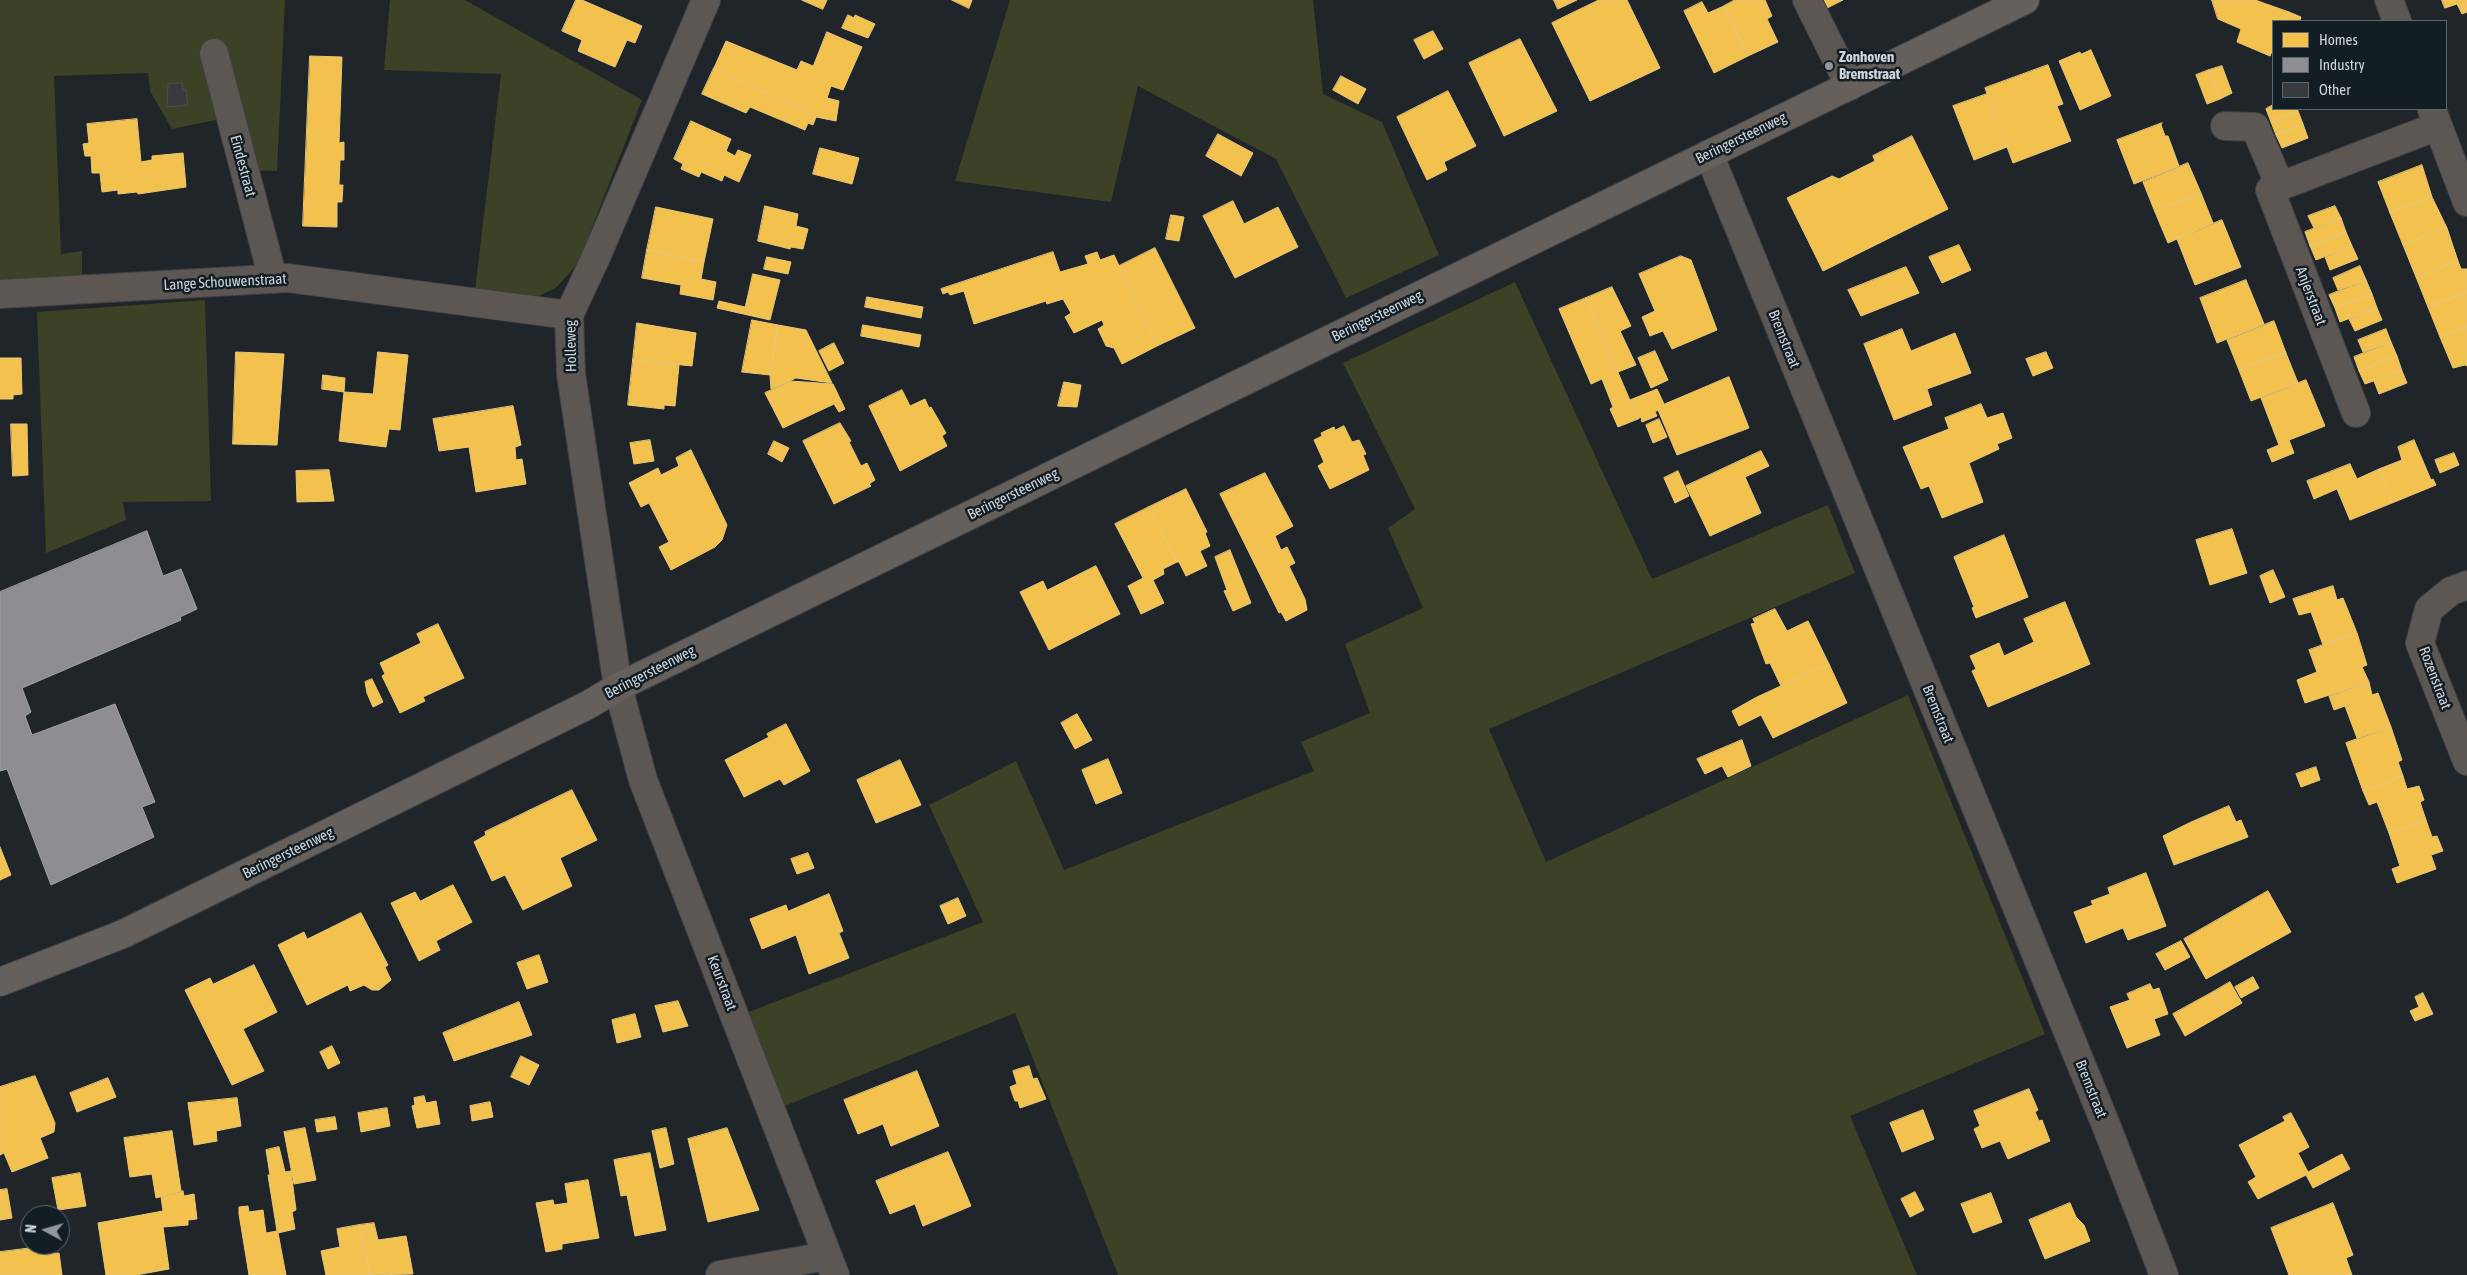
<!DOCTYPE html>
<html>
<head>
<meta charset="utf-8">
<style>
	body { margin:0 }
	#map { position:relative; width:2467px; height:1275px; overflow:hidden; background:#20252a; font-family:"Asap Condensed",sans-serif }
	canvas { display:block }
	.legend { position:absolute; left:2272px; top:20px; width:175px; height:90px; box-sizing:border-box; background:#131d24; border:1px solid #5e676d; margin:0; padding:6px 9px; list-style:none; font-size:15px; color:#ced5da }
	.legend li { display:flex; align-items:center; gap:10px; height:25px }
	.legend b { width:25px; border:1px solid #5e676d }
	.north { position:absolute; left:20px; top:1205px; width:50px; height:50px; box-sizing:border-box; background:#131d24; border:1px solid #5e676d; border-radius:50%; rotate:276deg; font-size:14px; font-weight:700; line-height:20px; text-align:center; color:#ced5da }
	.north::after { content:''; display:block; margin:auto; width:18px; height:22px; background:#91979c; clip-path:polygon(50% 0,100% 100%,50% 72%,0 100%) }
</style>
</head>
<body>
<div id="map">
<canvas width="2467" height="1275"></canvas>
<ul class="legend">
<li><b style="height:14px;background:#f2c14e"></b>Homes</li>
<li><b style="height:14px;background:#8d8d92"></b>Industry</li>
<li><b style="height:14px;background:#383a3e"></b>Other</li>
</ul>
<div class="north">N</div>
</div>
<script>
const ctx = document.querySelector('canvas').getContext('2d');
ctx.lineJoin = 'round';
function paint(path, color) {
  ctx.fillStyle = color;
  ctx.fill(path, 'evenodd');
}
function strokePath(path, color, width, dash) {
  ctx.strokeStyle = color;
  ctx.lineWidth = width;
  ctx.lineCap = dash ? 'butt' : 'round';
  ctx.setLineDash(dash || []);
  ctx.stroke(path);
}
function write(font, color, halo, rows, align = 'center') {
  ctx.font = font + ' "Asap Condensed",sans-serif';
  ctx.lineWidth = 5;
  ctx.setLineDash([]);
  ctx.textBaseline = 'middle';
  ctx.strokeStyle = halo;
  ctx.fillStyle = color;
  for (const [text, x, y, turn = 0] of rows) {
    ctx.save();
    ctx.translate(x, y);
    ctx.rotate((+turn || 0) * Math.PI / 180);
    ctx.textAlign = isNaN(turn) ? turn : align;
    if (halo) ctx.strokeText(text, 0, 0);
    ctx.fillText(text, 0, 0);
    ctx.restore();
  }
}
const green = new Path2D(`
	M0,0H285L277,171L238,170L230,117L172,129L150,91L148,73L54,76L61,254L82,251V279L0,285Z
	M390,0H465L642,100L578,263L557,287L539,296L508,295L475,290L501,74L384,70Z
	M1010,0H1313L1323,94L1382,122L1439,255L1346,298L1276,159L1138,86L1111,202L955,181Z
	M1515,282L1652,579L1828,505L1855,573L1489,729L1546,862L1908,695L2045,1034L1850,1116L1917,1275H1118L1015,1013L782,1107L746,1013L983,922L929,805L1016,761L1064,870L1314,771L1301,742L1370,713L1345,644L1423,608L1388,528L1415,509L1343,363Z
	M205,300L211,501L123,502L126,520L46,553L37,312Z`);
const homes = new Path2D(`
	M576,0H582L642,26L635,43L627,40L615,67L578,51L582,40L562,31Z
	M802,0H827L823,9Z
	M952,0H972L969,8Z
	M1554,0H1577L1558,9Z
	M1599,0H1627L1660,68L1590,101L1552,23Z
	M1735,0H1765L1772,16L1767,19L1778,42L1748,56L1724,6Z
	M1818,0H1843L1823,10Z
	M2212,0H2255L2289,12L2285,21H2273V49L2270,56L2237,42L2241,29L2218,19Z
	M2442,0H2467V12L2462,14L2457,4L2445,8Z
	M1702,2L1708,13L1724,6L1748,56L1714,73L1684,11Z
	M2289,12L2301,17L2300,20L2303,21H2285Z
	M848,15L854,18L855,15L875,24L868,38L842,28Z
	M1433,31L1443,49L1424,59L1414,40Z
	M827,32L862,47L843,90L831,86L827,98L839,101L836,121L816,117L714,68L726,41L797,70L801,61L813,66Z
	M1520,39L1557,111L1504,136L1469,63Z
	M2091,50L2111,96L2080,110L2059,61L2080,52L2081,54Z
	M310,56L342,57L339,143L344,142V160H340L339,185H343L342,202H337V227L303,226Z
	M2048,65L2063,104L2057,106L2071,141L2013,163L1985,88Z
	M2222,66L2232,93L2220,99L2209,70Z
	M714,68L816,117L813,125L808,123L805,130L750,107L746,113L702,94Z
	M2209,70L2220,99L2207,104L2196,75Z
	M1341,76L1366,89L1358,104L1333,90Z
	M1448,91L1476,146L1444,162L1447,170L1427,180L1397,117Z
	M1987,94L2007,147L1974,160L1953,106Z
	M2273,105V109H2297L2298,111L2271,122L2266,109Z
	M2298,111L2303,124L2276,135L2271,122Z
	M137,119L141,162L152,160V156L183,153L186,187L138,194L137,192L118,194V190L102,192L100,173H92L91,156H85L83,144L89,143L87,124Z
	M691,121L731,139L726,151L735,156L738,150L751,155L739,182L724,175L722,181L701,172L699,177L681,169L683,164L674,159Z
	M2162,123L2161,125L2165,136H2168L2179,166L2134,184L2117,140Z
	M2303,124L2308,138L2282,148L2276,135Z
	M1218,134L1253,153L1241,176L1206,156Z
	M1912,136L1948,209L1823,271L1787,198L1832,176L1839,179L1875,161L1873,156Z
	M820,148L859,158L852,184L813,174Z
	M2188,163L2201,193L2155,212L2143,182Z
	M2422,165L2432,197L2390,213L2378,182Z
	M2201,193L2213,223L2168,243L2155,212Z
	M2432,197L2447,228L2403,245L2390,213Z
	M1233,201L1244,224L1278,207L1298,247L1235,278L1203,216Z
	M765,206L798,214L796,226L808,229L803,249L791,247L790,249L758,241Z
	M2335,206L2341,218L2314,228L2308,216Z
	M656,207L713,219L704,262L647,250Z
	M1171,215L1184,217L1179,241L1166,239Z
	M2341,218L2346,232L2310,246L2305,232Z
	M2222,220L2241,267L2195,285L2177,239Z
	M2447,228L2458,261L2416,277L2403,245Z
	M2346,232L2352,246L2316,260L2310,246Z
	M1959,245L1971,270L1942,283L1929,257Z
	M2352,246L2358,259L2330,270L2325,257Z
	M1155,248L1195,328L1157,346L1119,266Z
	M647,250L704,262L701,279L716,282L713,300L680,294L681,285L642,278Z
	M1053,252L1060,272L1088,264L1085,256L1097,252L1100,260L1114,255L1157,346L1122,364L1114,348L1106,346L1098,329L1104,325L1102,320L1074,333L1065,317L1071,313L1063,299L1047,304L1046,301L974,324L964,291L950,295L948,292L943,294L941,289Z
	M1681,256L1691,260L1717,330L1672,349L1663,331L1650,336L1642,317L1655,311L1639,274Z
	M767,257L791,262L788,274L764,269Z
	M2458,261L2461,269H2467V292L2428,307L2416,277Z
	M2360,266L2366,280L2338,290L2333,278Z
	M1906,267L1919,293L1861,316L1848,290Z
	M753,274L780,280L770,320L717,308L719,301L745,307Z
	M2246,280L2264,324L2217,343L2200,298Z
	M2366,280L2372,294L2335,308L2329,295Z
	M1612,287L1631,326L1620,331L1636,365L1618,372L1586,298Z
	M2467,292V327L2440,337L2428,307Z
	M2372,294L2377,308L2340,322L2335,308Z
	M867,297L923,307L921,318L865,307Z
	M1586,298L1638,419L1618,427L1610,409L1613,407L1602,379L1591,384L1559,309Z
	M2377,308L2382,320L2355,331L2349,319Z
	M752,320L778,325L770,375L742,372Z
	M2274,321L2286,353L2239,370L2227,340Z
	M637,323L696,333L692,366L633,360Z
	M778,325L806,330L832,383L796,378L771,389L770,375Z
	M863,325L921,335L919,347L861,336Z
	M2467,327V366L2465,365L2453,368L2440,337Z
	M1902,329L1911,351L1955,333L1971,373L1927,389L1932,405L1894,420L1864,344Z
	M2386,329L2391,342L2363,352L2358,340Z
	M2391,342L2397,356L2359,371L2354,357Z
	M834,343L844,363L829,371L819,351Z
	M1655,351L1668,380L1651,388L1638,358Z
	M236,352L284,354L277,445L233,444Z
	M378,352L408,355L400,430L389,429L386,447L339,441L344,392L373,394Z
	M2046,352L2053,368L2033,376L2026,359Z
	M2286,353L2298,383L2251,401L2239,370Z
	M2397,356L2402,371L2365,384L2359,371Z
	M0,358H21L22,394L13,395V399H0Z
	M633,360L679,365L675,406L664,405V409L628,405Z
	M2402,371L2407,383L2379,394L2374,381Z
	M323,375L345,378L344,392L322,389Z
	M1729,377L1749,428L1677,455L1658,410L1655,412L1657,416L1642,422L1641,417L1638,419L1630,400L1657,389L1664,404Z
	M2306,380L2325,426L2289,440L2294,453L2272,462L2267,450L2279,445L2261,398Z
	M791,381L833,384L845,409L839,412L834,404L783,428L765,393Z
	M1064,382L1081,385L1077,407L1058,406Z
	M902,390L910,406L925,399L929,408L931,407L946,433L942,436L947,446L900,471L869,406Z
	M1981,404L1987,418L2003,413L2012,438L1997,444L1999,449L1969,463L1983,502L1942,518L1929,486L1921,489L1903,447L1949,429L1945,418Z
	M513,406L521,445L515,447L516,460L522,459L526,484L476,492L469,447L439,451L433,419Z
	M1659,419L1667,437L1653,443L1646,425Z
	M840,423L851,441L849,442L861,466L867,463L875,480L869,484L871,486L834,504L803,441Z
	M11,424H27L28,475L13,476Z
	M1344,426L1352,442L1359,440L1366,454L1363,455L1369,470L1330,489L1318,466L1324,462L1314,440L1322,436L1321,433L1334,427L1335,430Z
	M650,440L654,461L634,464L630,443Z
	M2414,440L2431,480L2433,479L2436,485L2392,503L2379,469L2402,460L2398,447Z
	M774,441L789,448L782,462L768,454Z
	M691,450L727,525L722,540L715,547L671,570L659,547L669,542L649,503L641,507L629,483L658,468L661,475L679,466L676,458Z
	M1761,451L1769,466L1745,477L1761,513L1710,536L1686,486Z
	M2454,453L2459,465L2440,473L2435,460Z
	M2350,464L2357,479L2379,469L2392,503L2350,520L2337,489L2314,499L2307,481Z
	M329,470L334,501L297,502L296,471Z
	M1678,471L1689,496L1675,503L1664,478Z
	M1265,473L1293,526L1275,536L1281,550L1287,547L1295,563L1289,566L1305,599L1307,610L1286,621L1281,612L1279,613L1220,494Z
	M1186,489L1207,532L1205,533L1210,546L1200,551L1207,566L1186,576L1179,562H1177L1149,507Z
	M1149,507L1177,562L1163,569L1164,574L1153,580L1164,603L1141,614L1128,586L1143,578L1115,524Z
	M2232,529L2247,573L2210,585L2196,540Z
	M2004,535L2028,597L1976,618L1972,608L1974,607L1954,557Z
	M1230,550L1251,603L1233,611L1224,591L1227,590L1215,557Z
	M1096,566L1120,614L1049,650L1020,592L1043,581L1047,590Z
	M2273,570L2285,597L2270,603L2260,576Z
	M2333,586L2337,600L2343,598L2357,633L2323,645L2311,612L2299,615L2293,599Z
	M2065,602L2090,664L1988,707L1972,671L1976,669L1970,656L1999,643L2004,656L2034,642L2024,619Z
	M1775,609L1787,631L1808,621L1829,664L1781,686L1770,663L1766,664L1751,624L1755,623L1753,619Z
	M438,624L464,678L423,697L425,701L400,713L382,676L385,674L380,663L421,643L417,634Z
	M2357,633L2367,665L2362,667L2369,682L2305,703L2297,680L2317,672L2309,650Z
	M1829,664L1847,703L1773,738L1761,715L1739,726L1732,711L1755,698Z
	M372,679L383,702L373,707L367,693L365,682Z
	M2369,682L2372,695L2378,693L2391,727L2357,738L2345,706L2334,710L2329,696Z
	M1077,714L1092,740L1075,749L1061,723Z
	M786,724L810,771L784,785L780,779L744,797L725,760L769,737L767,734Z
	M2391,727L2402,760L2398,762L2403,776L2363,791L2346,743Z
	M1742,740L1751,766L1728,777L1722,766L1705,774L1697,759Z
	M1108,759L1122,793L1096,804L1082,770Z
	M900,760L921,805L876,823L857,780Z
	M2316,767L2320,780L2301,787L2296,774Z
	M2403,776L2407,789L2419,786L2424,800L2420,802L2426,820L2389,833L2377,802L2369,805L2363,791Z
	M572,790L597,840L560,858L572,886L523,910L505,875L492,881L474,842L486,835L485,832Z
	M2229,806L2236,822L2241,820L2248,837L2174,865L2163,836L2189,823Z
	M2426,820L2432,837L2437,836L2443,851L2431,855L2436,869L2397,883L2392,869L2400,866L2389,833Z
	M0,847L11,875L0,880Z
	M808,853L814,868L797,874L791,859Z
	M2146,873L2166,926L2128,940L2123,928L2086,943L2074,912L2093,905L2091,901L2110,894L2108,888Z
	M453,885L472,922L436,941L440,950L419,961L391,903L415,892L420,901Z
	M2268,891L2291,932L2206,979L2184,939Z
	M829,894L843,931L839,933L849,958L809,974L796,935L762,949L750,919L786,905L788,911Z
	M958,898L966,916L948,924L940,906Z
	M361,913L388,965L385,967L391,980L379,990H372L364,985L350,991L348,985L307,1005L278,945L304,932L307,939Z
	M2181,941L2190,957L2165,970L2156,954Z
	M539,955L548,982L527,989L517,963Z
	M254,965L277,1012L243,1029L264,1071L232,1085L185,990L210,978L213,984Z
	M2253,977L2259,988L2241,998L2235,987Z
	M2230,982L2242,1003L2225,1013L2213,992Z
	M2150,984L2153,990L2159,988L2168,1014L2154,1019L2160,1035L2127,1048L2110,1007L2130,1000L2127,994Z
	M2213,992L2225,1013L2185,1036L2173,1014Z
	M2423,993L2433,1014L2415,1021L2410,1011L2419,1007L2415,997Z
	M678,1001L688,1026L663,1032L655,1006Z
	M519,1002L532,1035L454,1061L443,1033Z
	M635,1014L641,1037L617,1043L612,1020Z
	M332,1046L340,1063L328,1069L320,1052Z
	M521,1056L539,1065L529,1085L511,1077Z
	M1029,1066L1033,1079L1037,1078L1046,1099L1020,1108L1018,1101H1015L1010,1087L1017,1084L1013,1071Z
	M917,1071L939,1126L891,1146L883,1124L858,1134L844,1100Z
	M35,1076L55,1123L54,1132L40,1138L48,1158L12,1172L4,1153L0,1155V1087Z
	M108,1078L116,1097L77,1112L70,1093Z
	M2029,1089L2038,1110L2035,1112L2039,1121L2042,1120L2050,1141L2008,1159L2000,1141L1982,1148L1974,1129L1980,1126L1974,1111Z
	M424,1096L426,1103L436,1101L440,1124L417,1128L412,1106L415,1105L414,1098Z
	M237,1098L241,1126L216,1131L217,1141L194,1145L188,1103Z
	M490,1102L493,1117L472,1121L470,1106Z
	M387,1108L390,1126L361,1132L358,1113Z
	M1923,1110L1934,1139L1902,1152L1890,1123Z
	M2291,1113L2309,1147L2298,1153L2308,1172L2342,1154L2350,1169L2313,1188L2306,1175L2258,1199L2248,1182L2256,1177L2239,1145L2285,1121L2283,1117Z
	M335,1117L337,1129L317,1132L315,1120Z
	M305,1128L316,1180L294,1184L284,1132Z
	M666,1128L674,1164L660,1168L652,1131Z
	M727,1128L759,1210L708,1222L688,1139Z
	M172,1131L181,1191L156,1198L152,1174L130,1177L124,1138Z
	M279,1147L285,1172L291,1171L296,1210L292,1212L295,1229L278,1233L286,1275H249L239,1214V1207L248,1206L249,1212L263,1210L266,1233L277,1231L268,1175H270L266,1150Z
	M948,1152L971,1206L923,1226L915,1204L890,1214L876,1181Z
	M650,1153L666,1230L635,1236L627,1195L621,1196L614,1160Z
	M80,1173L86,1206L58,1210L52,1178Z
	M588,1180L599,1238L562,1244V1249L546,1252L536,1203L553,1200L554,1205L568,1203L565,1184Z
	M7,1189L12,1218L0,1220V1190Z
	M183,1191L184,1196L194,1194L197,1219L188,1220V1225L163,1227L169,1269L136,1275H106L98,1223L163,1211L161,1197Z
	M1915,1192L1924,1210L1910,1217L1901,1199Z
	M1991,1193L2002,1222L1973,1233L1961,1204Z
	M2070,1203L2076,1217L2084,1225L2090,1241L2045,1259L2029,1220Z
	M2333,1203L2353,1255L2346,1258L2352,1275H2289L2271,1228Z
	M374,1223L378,1240L406,1236L413,1274L370,1275L359,1225Z
	M359,1225L370,1275H326L321,1251L340,1247L337,1229Z
	M49,1246L50,1254L59,1253L62,1275H0V1252Z`);
const industry = new Path2D(`
	M147,531L163,576L181,569L197,609L180,617L181,620L22,688L31,712L25,716L32,735L115,704L155,802L142,807L154,837L51,885L7,769L0,771V592Z`);
const building = new Path2D(`
	M182,83L183,90H186L188,105L167,107L168,84Z`);
const minor = new Path2D(`
	M706,0L596,257L569,315L571,374L618,687L643,780L835,1275
	M1807,0L1850,86
	M2389,0L2397,21
	M214,53L273,279
	M2432,110L2467,202
	M2225,126L2255,127L2280,186
	M1709,154L2106,1125L2164,1275
	M0,294L288,278L569,315
	M2356,413L2270,190L2438,126
	M2467,585L2451,591L2429,609L2420,643L2467,761
	M720,1275L827,1256`);
const major = new Path2D(`
	M0,982L123,934L588,705L618,687L2025,0`);
const markers = [
	[1829,66,5,"#91979c"]
];
const poiNames = [
	["Zonhoven",1839,57],
	["Bremstraat",1839,74]
];
const streetNames = [
	["Beringersteenweg",1741,138,-26],
	["Eindestraat",243,166,75],
	["Lange Schouwenstraat",225,282,-3],
	["Anjerstraat",2311,296,69],
	["Beringersteenweg",1377,316,-26],
	["Bremstraat",1784,339,68],
	["Holleweg",571,346,-91],
	["Beringersteenweg",1013,494,-26],
	["Beringersteenweg",650,672,-27],
	["Rozenstraat",2435,678,69],
	["Bremstraat",1938,714,68],
	["Beringersteenweg",288,853,-26],
	["Keurstraat",722,983,69],
	["Bremstraat",2091,1089,68]
];
paint(green, '#3b4225');
paint(homes, '#f2c14e');
strokePath(homes, '#e7c778', 1);
paint(industry, '#8d8d92');
strokePath(industry, '#a0a3a8', 1);
paint(building, '#383a3e');
strokePath(building, '#4e4f54', 1);
strokePath(minor, '#3d4145', 30);
strokePath(major, '#3d4145', 30);
strokePath(minor, '#5c5753', 28);
strokePath(major, '#65605c', 28);
for (const [x, y, r, color] of markers) {
  const dot = new Path2D();
  dot.arc(x, y, r, 0, 2 * Math.PI);
  ctx.fillStyle = color;
  ctx.fill(dot);
  strokePath(dot, '#131d24', 2);
}
write('bold 15px', '#ced5da', '#131d24', poiNames, 'left');
write('15px', '#ced5da', '#131d24', streetNames);
</script>
</body>
</html>
